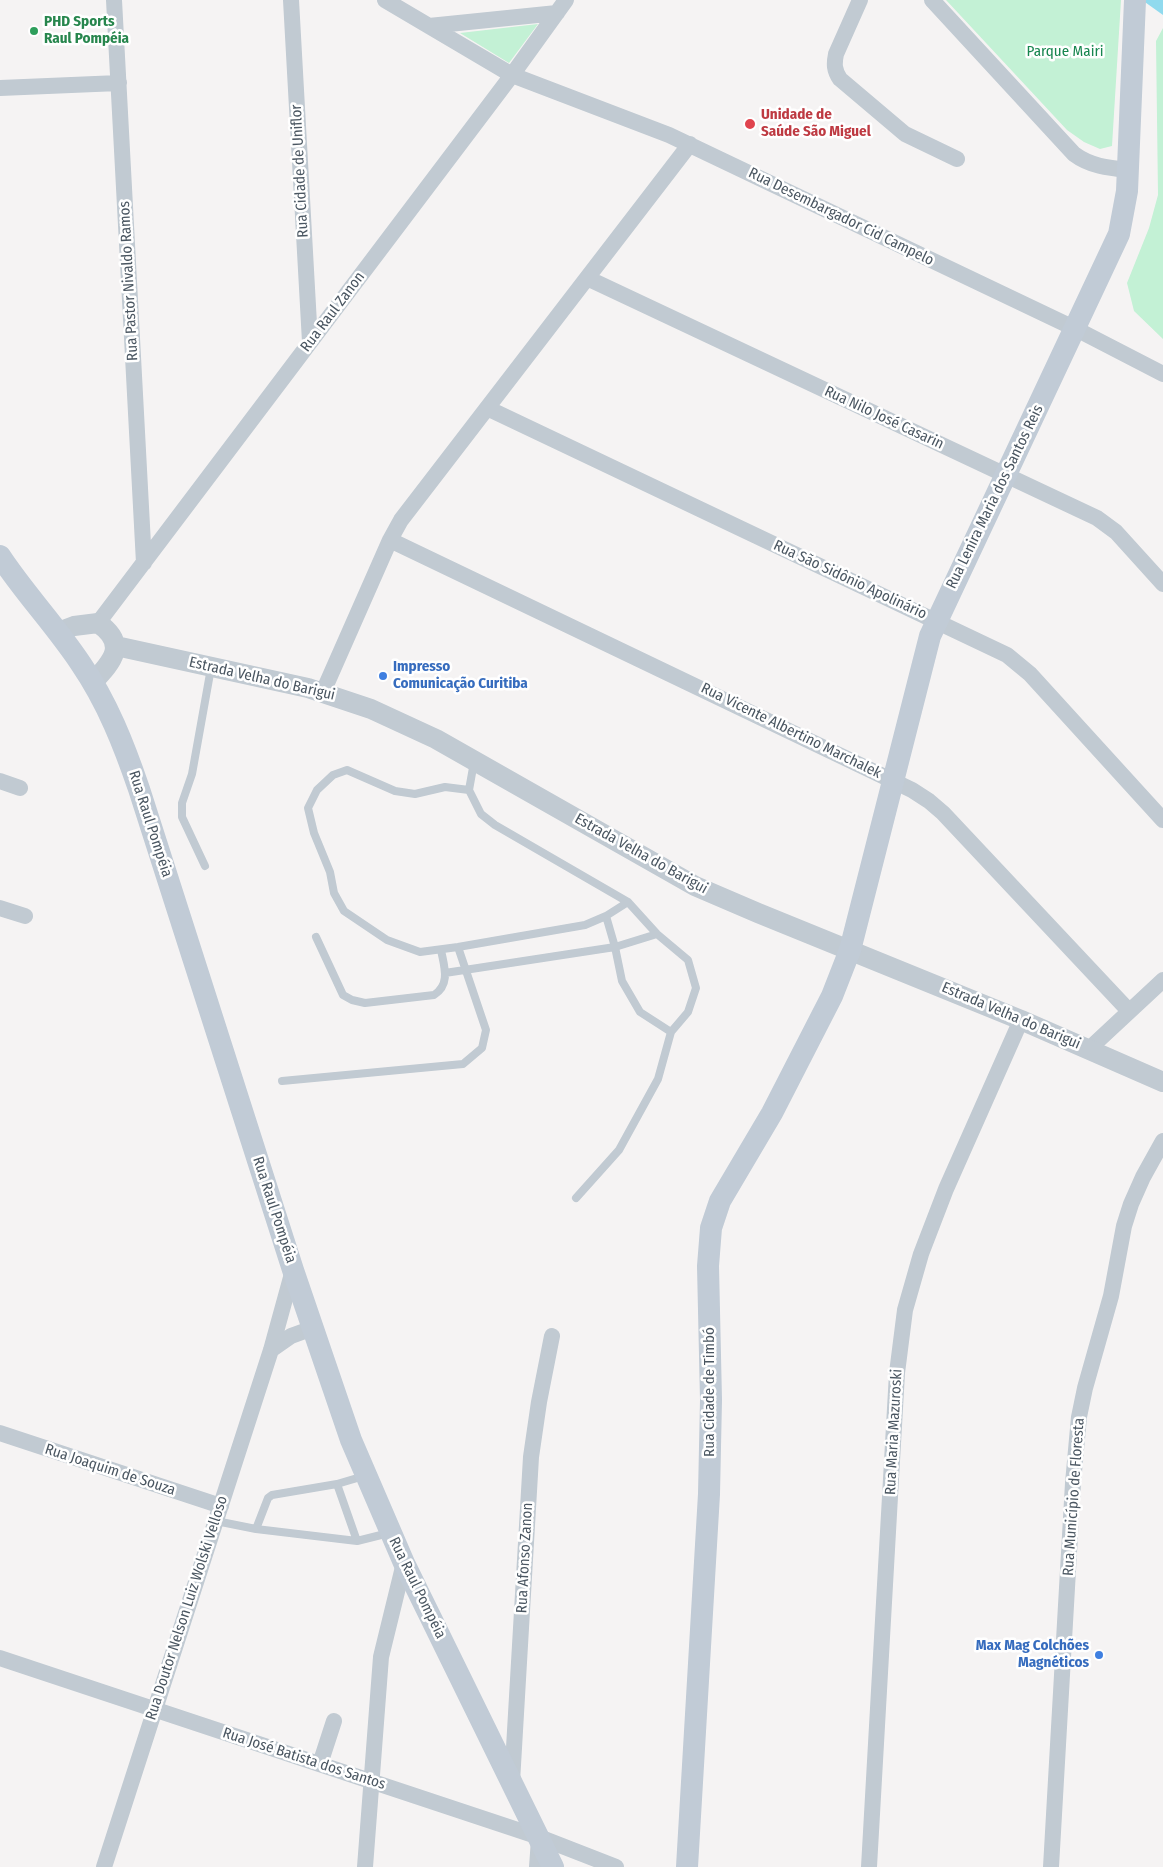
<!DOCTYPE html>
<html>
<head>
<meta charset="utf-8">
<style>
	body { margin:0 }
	canvas { display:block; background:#f5f3f3 }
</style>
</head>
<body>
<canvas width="1163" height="1867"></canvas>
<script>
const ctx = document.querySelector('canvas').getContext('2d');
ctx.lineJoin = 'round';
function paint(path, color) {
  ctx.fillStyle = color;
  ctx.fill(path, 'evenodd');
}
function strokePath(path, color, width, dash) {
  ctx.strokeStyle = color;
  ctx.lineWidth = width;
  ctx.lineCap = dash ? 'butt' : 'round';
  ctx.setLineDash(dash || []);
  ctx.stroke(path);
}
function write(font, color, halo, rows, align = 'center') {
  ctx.font = font + ' "Fira Sans Condensed",sans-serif';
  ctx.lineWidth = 5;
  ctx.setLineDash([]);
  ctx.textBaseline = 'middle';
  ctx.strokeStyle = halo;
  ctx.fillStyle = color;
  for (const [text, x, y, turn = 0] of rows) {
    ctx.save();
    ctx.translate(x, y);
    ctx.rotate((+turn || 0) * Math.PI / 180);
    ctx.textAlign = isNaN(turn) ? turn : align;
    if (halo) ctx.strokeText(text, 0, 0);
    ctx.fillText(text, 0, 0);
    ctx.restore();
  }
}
const green = new Path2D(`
	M946,0H1121L1112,146L1100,149L1084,142L1067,130Z
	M538,24L509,63L460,33Z
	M1163,28V339L1134,311L1127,283L1149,228L1158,195L1156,41Z`);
const water = new Path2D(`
	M1142,0H1163V15Z`);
const service = new Path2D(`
	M474,762L469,790L481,814L495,825L628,902L657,934L688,960L696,988L688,1012L671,1032L658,1079L619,1150L576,1198
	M469,790L445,787L415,794L395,791L347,770L333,775L317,790L308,808L314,833L330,872L334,893L344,911L387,940L420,952L458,947L585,925L606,916L628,902
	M205,866L182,817V803L192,774L211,668
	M606,916L615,947L622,981L640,1012L671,1032
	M316,937L343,995L352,1000L365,1003L434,995C451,984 444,966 441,950
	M445,973L615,947L657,934
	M282,1081L463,1064L482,1048L486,1030L458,947
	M337,1484L357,1541L389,1533
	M216,1521L256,1529L268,1498L272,1495L337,1484L364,1476
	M256,1529L357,1541`);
const minor = new Path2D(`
	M114,0L144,563
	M291,0L310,342
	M385,0L512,75L669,135L1076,329L1163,374
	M860,0L836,54C834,64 834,70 840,79L905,134L957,159
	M932,0L1074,154C1090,166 1108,168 1128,170
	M429,26L557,13
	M0,88L119,83
	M587,278L1097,518L1116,532L1163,584
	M487,408L1007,655L1030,674L1163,820
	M390,540L912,790L929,801L943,813L1129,1011
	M98,623L512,75L566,0
	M323,692L390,540L401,520L690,144
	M0,781L20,788
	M0,908L25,916
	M1089,1049L1163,980
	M271,1350L291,1336L313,1328
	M0,1433L221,1506
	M0,1658L539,1837L616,1867
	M320,1764L334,1721
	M512,1782L531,1457L539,1402L552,1336
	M104,1867L271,1350L293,1270
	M365,1867L381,1657L404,1563
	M537,1867L539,1839
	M869,1867L897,1373L905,1310L921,1254L946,1189L1021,1020
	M1051,1867L1073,1483L1079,1417L1085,1388L1111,1296L1124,1226L1131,1204L1143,1177L1163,1141`);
const tertiary = new Path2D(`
	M58,632L74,626L98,623C128,644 113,661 93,682
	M116,646L308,688L371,709L436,739L695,886L758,913L1021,1020L1163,1082`);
const secondary = new Path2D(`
	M0,556C25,594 56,626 81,664C107,702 124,745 139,789L293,1270L351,1440L404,1563L553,1867
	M687,1867L709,1494L711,1400L708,1266L711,1228L720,1201L772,1113L832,996L850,950L930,636L1119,234L1127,191L1135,0`);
const markers = [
	[34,31,5,"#2e9e5b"],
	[750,124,6,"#e0444e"],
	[383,676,5,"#3f7fe0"],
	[1099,1655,5,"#3f7fe0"]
];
const leisureNames = [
	["PHD Sports",44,22],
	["Raul Pompéia",44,39]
];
const parkNames = [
	["Parque Mairi",1065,52]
];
const healthNames = [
	["Unidade de",761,115],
	["Saúde São Miguel",761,132]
];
const streetNames = [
	["Rua Cidade de Uniflor",300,171,-93],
	["Rua Desembargador Cid Campelo",841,217,26],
	["Rua Pastor Nivaldo Ramos",129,281,-93],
	["Rua Raul Zanon",333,312,-53],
	["Rua Nilo José Casarin",884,418,25],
	["Rua Lenira Maria dos Santos Reis",995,497,-64],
	["Rua São Sidônio Apolinário",850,580,25],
	["Estrada Velha do Barigui",262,679,13],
	["Rua Vicente Albertino Marchalek",791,731,26],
	["Rua Raul Pompéia",150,824,72],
	["Estrada Velha do Barigui",641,854,29],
	["Estrada Velha do Barigui",1011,1016,23],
	["Rua Raul Pompéia",274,1210,72],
	["Rua Cidade de Timbó",710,1392,-90],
	["Rua Maria Mazuroski",894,1432,-87],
	["Rua Joaquim de Souza",110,1470,18],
	["Rua Município de Floresta",1074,1497,-86],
	["Rua Afonso Zanon",525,1558,-87],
	["Rua Raul Pompéia",417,1588,64],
	["Rua Doutor Nelson Luiz Wolski Velloso",187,1608,-72],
	["Rua José Batista dos Santos",304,1759,18]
];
const shopNames = [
	["Impresso",393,667],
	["Comunicação Curitiba",393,684],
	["Max Mag Colchões",1089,1646,"right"],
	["Magnéticos",1089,1663,"right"]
];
paint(green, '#c3f1d5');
paint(water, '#90daee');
strokePath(service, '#c1cad2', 8);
strokePath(minor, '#c1cad2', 16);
strokePath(tertiary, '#c1cad2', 20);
strokePath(secondary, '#c1cbd6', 22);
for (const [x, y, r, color] of markers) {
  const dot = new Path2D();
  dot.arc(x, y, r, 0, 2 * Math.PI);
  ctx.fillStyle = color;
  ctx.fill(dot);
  strokePath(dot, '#fff', 2);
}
write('bold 15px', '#27864d', '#fff', leisureNames, 'left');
write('15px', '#17864f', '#fff', parkNames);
write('bold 15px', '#be3a42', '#fff', healthNames, 'left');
write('15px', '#4a5661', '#fff', streetNames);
write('bold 15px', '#366cbe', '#fff', shopNames, 'left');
</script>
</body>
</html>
